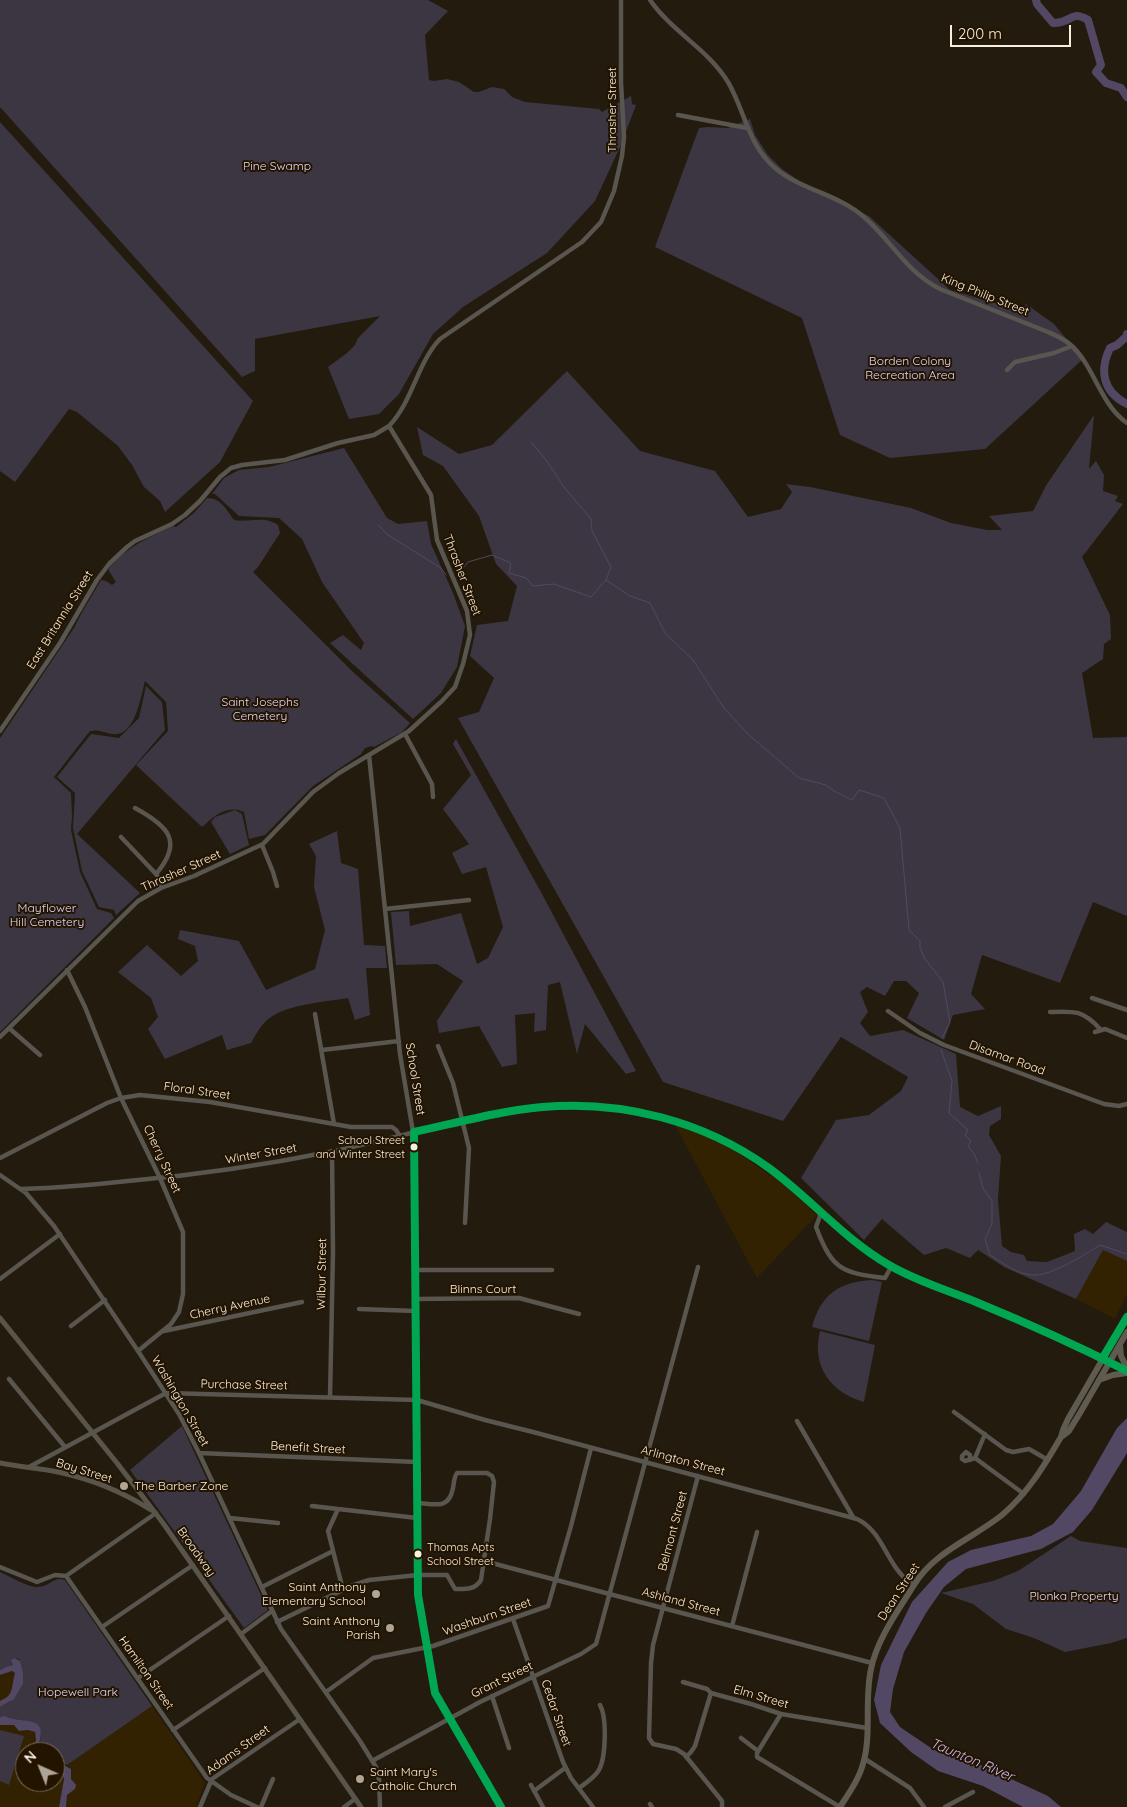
<!DOCTYPE html>
<html>
<head>
<meta charset="utf-8">
<style>
	body { margin:0 }
	#map { position:relative; width:1127px; height:1807px; overflow:hidden; background:#231b0d; font-family:Quicksand,sans-serif }
	canvas { display:block }
	.north { position:absolute; left:15px; top:1742px; width:50px; height:50px; box-sizing:border-box; background:#231400; border:1px solid #796c59; border-radius:50%; rotate:316deg; font-size:14px; font-weight:700; line-height:20px; text-align:center; color:#f9efdf }
	.north::after { content:''; display:block; margin:auto; width:18px; height:22px; background:#aea596; clip-path:polygon(50% 0,100% 100%,50% 72%,0 100%) }
	.scale { position:absolute; left:950px; top:25px; width:121px; height:22px; box-sizing:border-box; border:2px solid #f9efdf; border-top:0; padding-left:6px; font-size:15px; line-height:18px; white-space:nowrap; color:#f9efdf; -webkit-text-stroke:4px #231400; paint-order:stroke }
</style>
</head>
<body>
<div id="map">
<canvas width="1127" height="1807"></canvas>
<div class="north">N</div>
<div class="scale">200 m</div>
</div>
<script>
const ctx = document.querySelector('canvas').getContext('2d');
ctx.lineJoin = 'round';
function paint(path, color) {
  ctx.fillStyle = color;
  ctx.fill(path, 'evenodd');
}
function strokePath(path, color, width, dash) {
  ctx.strokeStyle = color;
  ctx.lineWidth = width;
  ctx.lineCap = dash ? 'butt' : 'round';
  ctx.setLineDash(dash || []);
  ctx.stroke(path);
}
function write(font, color, halo, rows, align = 'center') {
  ctx.font = font + ' Quicksand,sans-serif';
  ctx.lineWidth = 4;
  ctx.setLineDash([]);
  ctx.textBaseline = 'middle';
  ctx.strokeStyle = halo;
  ctx.fillStyle = color;
  for (const [text, x, y, turn = 0] of rows) {
    ctx.save();
    ctx.translate(x, y);
    ctx.rotate((+turn || 0) * Math.PI / 180);
    ctx.textAlign = isNaN(turn) ? turn : align;
    if (halo) ctx.strokeText(text, 0, 0);
    ctx.fillText(text, 0, 0);
    ctx.restore();
  }
}
const built = new Path2D(`
	M674,1123L703,1135L735,1151L783,1184L817,1215L757,1278Z
	M1103,1250L1127,1261V1294L1115,1319L1076,1299Z
	M12,1671L15,1673L12,1691L5,1699L0,1701V1675Z
	M152,1706L205,1783L196,1807H66L67,1795L75,1789V1784L71,1781V1769L67,1765Z
	M0,1725H14L22,1731L28,1730L35,1731L36,1737L33,1748L30,1752H25L20,1761L21,1767L25,1770V1782H55V1770H60L64,1774V1779L59,1807H0Z`);
const green = new Path2D(`
	M0,0H428L448,11L425,35L429,80L434,81L447,79L459,82L474,92H479L492,87L504,89L512,97L525,102L599,109L602,112L631,96L632,104L636,105L621,145L595,201L547,253L463,307L433,334L399,394L379,414L349,419L328,367L347,353L355,345L358,338L380,316L255,339V371L242,377L0,107Z
	M750,119L755,135L768,155L782,169L804,184L869,216L950,290L1023,311L1026,304L1054,324L1083,359L985,449L890,458L840,435L802,318L655,247L699,128L708,127L728,128Z
	M0,122L253,401L220,462L165,512L160,501L144,487L132,465L118,446L77,412L69,409L15,482L0,471Z
	M567,371L640,451L715,471L748,517L781,509L792,492L786,484L810,487L911,508L951,523L987,530H1002L989,516L1033,511L1047,484L1094,415L1089,469L1096,461L1104,475L1103,491L1118,496L1115,501L1123,504L1082,557L1110,615L1111,639L1104,644L1103,659L1082,673L1093,738L1127,737V916L1093,902L1060,983L982,955L971,994L985,1009L953,1015L944,1040L907,1018L919,993L906,981H894L885,996L867,987L860,992L868,1012L860,1023L870,1036L903,1030L956,1054L960,1107L978,1116L1001,1106V1119L990,1126L989,1135L1001,1156L998,1199L1002,1246L1011,1252L1024,1255L1027,1261L1047,1262L1075,1251L1074,1234L1085,1229L1093,1234L1106,1222L1127,1232V1261L1103,1250L1076,1299L1004,1267L978,1250L970,1258L946,1248L924,1255L882,1219L864,1240L801,1178L836,1120L869,1115L901,1091L908,1077L841,1037L783,1121L663,1082L458,718L479,712L494,678L470,656L477,625L508,621L517,586L496,564L479,516L443,466L423,455L417,427L459,454L492,445Z
	M344,448L387,518L398,524L427,521L431,544L453,593L465,626L457,667L441,693L413,719L330,643L343,635L361,650L364,643L322,582L302,539L279,518L239,516L215,494H212L224,478L239,470L269,467Z
	M207,498C221,498 226,509 234,520C250,523 263,515 278,525L280,533L258,567L253,572L353,672L410,723L402,732L374,747L372,746L365,748L361,754L313,786L265,835L249,839L244,812C227,804 214,816 202,827L136,765L168,731L166,702L145,681C141,696 135,737 113,734C104,733 100,729 90,731L54,777L71,793L72,816L71,830L80,872L97,909L111,913L114,918L0,1032V738L74,628L81,614L101,580L106,581L112,585L116,582L109,571V568C130,545 146,539 173,526L176,527L194,513Z
	M146,686L162,702L165,730L77,834L140,893L116,915L114,910L99,907L82,871L73,828L75,793L57,777L91,734L119,738L139,718Z
	M456,739L542,894L636,1071L626,1074L585,1024L577,1054L560,982L548,985L546,1030L534,1032L535,1013L515,1015L517,1064L502,1067L479,1026L439,1033L437,1021L463,981L437,964L396,965L391,912L409,911L410,926L461,913L477,964L488,958L503,927L486,867L462,874L452,853L469,844L443,809L471,775L453,744Z
	M235,810L242,814L249,845L230,854L211,822L215,817Z
	M337,831L341,863L358,869L364,945L385,946L387,968H366L370,1015L355,1020L348,998C325,1002 290,1004 271,1017C262,1023 256,1034 251,1043L227,1050L222,1035L165,1059L148,1029L158,1017L151,998L118,972L147,945L181,976L198,961L195,946L178,939L180,930L239,941L266,990L315,969L325,930L314,887L316,856L309,844Z
	M872,1280L882,1282L869,1341L812,1327C821,1294 839,1282 872,1280Z
	M820,1331L875,1345L864,1402C831,1393 811,1366 820,1331Z
	M182,1426L268,1610L244,1628L130,1470Z
	M1071,1536L1080,1541L1127,1548V1638L1111,1643L1065,1652L1034,1638L1006,1629L973,1604L941,1593L993,1581L1018,1571Z
	M0,1572C9,1576 29,1588 38,1587C49,1587 54,1576 65,1580L152,1706L67,1765L55,1760V1752H36C45,1732 43,1722 20,1720C13,1719 6,1716 0,1717V1707L9,1702L16,1695L23,1684V1672L19,1659L15,1658L14,1665L8,1666L0,1670Z
	M0,1730L24,1736L9,1785L0,1781Z`);
const water = new Path2D(`
	M1127,1418V1453L1092,1510L1073,1532L1041,1549L966,1569L944,1587L926,1613L904,1652L893,1689L890,1712L900,1727L934,1750L983,1766L1048,1796L1061,1807H1023L983,1786L938,1771L911,1752L880,1723L874,1700L881,1665L912,1602L948,1562L971,1550L1031,1536L1053,1524L1081,1491L1117,1428Z
	M15,1658L20,1661L23,1672V1684L14,1699L0,1707V1701C15,1695 11,1686 15,1673L12,1671L0,1675V1670L8,1666L13,1665L11,1660Z
	M4,1716C27,1725 52,1713 36,1752H30L36,1740L35,1732L28,1730L19,1731L14,1725H0V1717Z
	M55,1760L71,1769V1779L76,1785L75,1789L67,1795L66,1807H59L64,1779L62,1772L55,1770Z`);
const stream = new Path2D(`
	M531,442L546,460L564,487L591,519L592,531L611,567L606,580L630,596L650,603L665,633L693,660L724,708L748,734L799,778L826,785L834,791L852,800L859,790L884,798L900,828L909,930L920,941V948L925,959L943,982L950,1022L942,1038
	M378,525L388,535L441,568L446,575
	M457,575L468,562L492,555L511,563L509,573L526,578L533,586L554,584L591,597L606,580
	M941,1050L952,1081L949,1113L968,1130L965,1135L971,1141L968,1146L974,1154L978,1163
	M979,1173L983,1188L992,1201V1224L985,1239L990,1255C1003,1263 1019,1276 1036,1275C1052,1275 1086,1254 1100,1245L1127,1254`);
const river = new Path2D(`
	M1036,0L1037,4L1053,23C1072,24 1070,9 1088,20L1101,65L1096,72L1106,83L1121,88L1127,97
	M1127,334V336L1117,345L1110,348C1099,371 1103,392 1127,404`);
const minor = new Path2D(`
	M650,0C672,32 708,49 728,82C745,111 748,145 775,168C801,190 838,194 864,217C892,241 906,272 940,289L1048,332C1057,336 1065,339 1072,346C1095,368 1100,404 1127,423
	M678,115L747,128
	M1007,370L1015,362L1054,353L1072,346
	M0,731L60,643L97,580L109,564L127,547L135,541L172,524L185,515L200,501L220,477L231,468L242,465L285,460L338,443L374,435L389,426
	M405,734L432,784L433,797
	M369,755L400,1054L414,1138L418,1595L435,1693L501,1807
	M135,808C168,826 184,841 156,874
	M121,837L156,874L160,880L161,888
	M262,845L273,872L277,886
	M385,909L469,900
	M67,970L85,1007L121,1098L160,1178L183,1232V1294L179,1312L171,1324L138,1351
	M1092,998L1127,1010
	M888,1011L920,1033L944,1045L1104,1104L1119,1106L1127,1104
	M1050,1012C1074,1011 1083,1010 1100,1029
	M315,1014L334,1124
	M9,1028L40,1055
	M1095,1032L1105,1029L1127,1038
	M0,1037L138,901L161,888L194,876L263,844L313,792L339,773L409,731L442,701L455,687L463,664L470,635L467,611L437,540L431,495L389,426C413,401 417,363 440,339L582,242L601,222L614,191L622,156L624,137L621,82V0
	M438,1046L453,1083L469,1148L465,1223
	M322,1050L399,1041
	M0,1158L107,1103L121,1098L140,1095L210,1102L351,1127H392L396,1130L400,1136
	M0,1175L26,1193L54,1226L138,1351L179,1414L199,1453L281,1629L360,1741L376,1767L379,1779L380,1807
	M21,1189C57,1188 92,1185 128,1181C197,1175 265,1165 334,1151C435,1130 534,1093 638,1112C699,1123 754,1153 800,1194C830,1220 858,1248 893,1268C919,1282 948,1291 975,1302C1027,1324 1077,1346 1127,1371
	M819,1211L820,1216L816,1227C832,1269 841,1273 885,1278L891,1267
	M415,1270H552
	M0,1279L60,1234
	M416,1299L519,1298L579,1314
	M359,1309L416,1311
	M71,1326L105,1300
	M164,1331L302,1302
	M9,1379L65,1447
	M330,1397L333,1252L332,1151
	M954,1412L1006,1450L1013,1452L1029,1449L1048,1460
	M797,1421L853,1517
	M199,1453L417,1462
	M975,1458L1024,1494
	M975,1458L985,1434
	M970,1460V1455L966,1452L962,1456V1459L965,1461L975,1458
	M29,1467L166,1393L417,1400L485,1420L533,1432L857,1519C885,1532 887,1570 914,1585
	M698,1476L653,1645L651,1663L649,1738L653,1744L676,1749L684,1754L722,1801V1807
	M312,1506L338,1509
	M230,1518L278,1523
	M484,1561L872,1663
	M0,1567L37,1582L55,1575L66,1576
	M66,1576L207,1778L231,1795L257,1807
	M66,1576L156,1513
	M262,1587L333,1551
	M343,1590L328,1531L338,1509L417,1518
	M513,1619L563,1762L571,1778L593,1807
	M277,1622L351,1586L369,1580L418,1575H447L455,1589C465,1589 475,1590 481,1580L490,1519L494,1482L492,1476L487,1473H457C454,1477 454,1483 453,1488C449,1510 435,1504 417,1503
	M732,1626L757,1532
	M102,1627L193,1565
	M241,1634L272,1611
	M138,1678L229,1616
	M683,1682L707,1689L711,1693L751,1704L781,1714L867,1728
	M326,1692L373,1658L433,1646L548,1606L571,1526L591,1448
	M492,1696L509,1748
	M781,1714L757,1753V1757L840,1807
	M173,1730L265,1668
	M741,1738L758,1751
	M686,1757L691,1752L695,1746L711,1693
	M865,1759L910,1788L924,1807
	M372,1761L480,1702L581,1654L596,1644L698,1267
	M531,1785L543,1807
	M579,1788C586,1783 594,1778 599,1770C606,1757 607,1717 600,1705
	M534,1791L565,1768
	M650,1804L652,1807
	M200,1807L212,1779L300,1719
	M261,1807L273,1779
	M344,1807L355,1799
	M945,1807L973,1792`);
const major = new Path2D(`
	M0,1318L117,1463L163,1523L361,1807
	M0,1463C19,1467 39,1468 58,1472C91,1479 123,1492 151,1510`);
const highway = new Path2D(`
	M1120,1345L1121,1356L1127,1368
	M1099,1380L1113,1375L1127,1373
	M1061,1437L1063,1430L1068,1419L1127,1317
	M840,1807C849,1793 859,1779 863,1764C872,1734 864,1701 871,1669C877,1639 898,1611 914,1585C935,1551 972,1539 1002,1515C1028,1493 1044,1466 1061,1437L1069,1431L1080,1413L1127,1332`);
const bus1 = new Path2D(`
	M1102,1359L1127,1317
	M501,1807L435,1693L418,1595L414,1132C456,1123 499,1111 542,1107C622,1100 704,1121 769,1168C811,1199 844,1239 889,1265C916,1281 947,1290 976,1302C1027,1323 1078,1346 1127,1371`);
const markers = [
	[414,1147,4.5,"#f9efdf"],
	[124,1486,5,"#aea596"],
	[418,1554,4.5,"#f9efdf"],
	[376,1594,5,"#aea596"],
	[390,1628,5,"#aea596"],
	[360,1779,5,"#aea596"]
];
const busNames = [
	["School Street",405,1141],
	["and Winter Street",405,1155],
	["Thomas Apts",427,1548,"left"],
	["School Street",427,1562,"left"]
];
const streetNames = [
	["Thrasher Street",612,110,-90],
	["King Philip Street",985,295,22],
	["Thrasher Street",462,575,69],
	["East Britannia Street",60,620,-58],
	["Thrasher Street",181,871,-24],
	["Disamar Road",1007,1058,20],
	["School Street",415,1079,81],
	["Floral Street",197,1091,8],
	["Winter Street",261,1154,-10],
	["Cherry Street",162,1159,65],
	["Wilbur Street",322,1274,-89],
	["Blinns Court",483,1289],
	["Cherry Avenue",230,1307,-12],
	["Purchase Street",244,1385,1],
	["Washington Street",180,1401,60],
	["Benefit Street",308,1448,3],
	["Arlington Street",683,1461,15],
	["Bay Street",84,1471,17],
	["Belmont Street",673,1531,-75],
	["Broadway",196,1552,55],
	["Dean Street",899,1592,-57],
	["Ashland Street",681,1602,15],
	["Washburn Street",487,1617,-19],
	["Hamilton Street",146,1673,55],
	["Grant Street",502,1680,-26],
	["Elm Street",761,1697,16],
	["Cedar Street",556,1713,71],
	["Adams Street",238,1750,-36]
];
const parkNames = [
	["Pine Swamp",277,166],
	["Borden Colony",910,361],
	["Recreation Area",910,375],
	["Saint Josephs",260,702],
	["Cemetery",260,716],
	["Mayflower",47,908],
	["Hill Cemetery",47,922],
	["Plonka Property",1074,1596],
	["Hopewell Park",78,1692]
];
const poiNames = [
	["The Barber Zone",134,1486],
	["Saint Anthony",366,1587,"right"],
	["Elementary School",366,1601,"right"],
	["Saint Anthony",380,1621,"right"],
	["Parish",380,1635,"right"],
	["Saint Mary's",370,1772],
	["Catholic Church",370,1786]
];
const waterNames = [
	["Taunton River",972,1760,23]
];
paint(built, '#332202');
paint(green, '#3c3643');
paint(water, '#524863');
strokePath(stream, '#524863', 1);
strokePath(river, '#524863', 8);
strokePath(minor, '#59554f', 4.5);
strokePath(major, '#5a554b', 5);
strokePath(highway, '#605b50', 6);
strokePath(bus1, '#00a651', 8);
for (const [x, y, r, color] of markers) {
  const dot = new Path2D();
  dot.arc(x, y, r, 0, 2 * Math.PI);
  ctx.fillStyle = color;
  ctx.fill(dot);
  strokePath(dot, '#231400', 2);
}
write('11px', '#f9efdf', '#231400', busNames, 'right');
write('12px', '#f9efdf', '#231400', streetNames);
write('12px', '#e1d6f9', '#231400', parkNames);
write('12px', '#f9efdf', '#231400', poiNames, 'left');
write('italic 14px', '#cab7f0', '#231400', waterNames);
</script>
</body>
</html>
